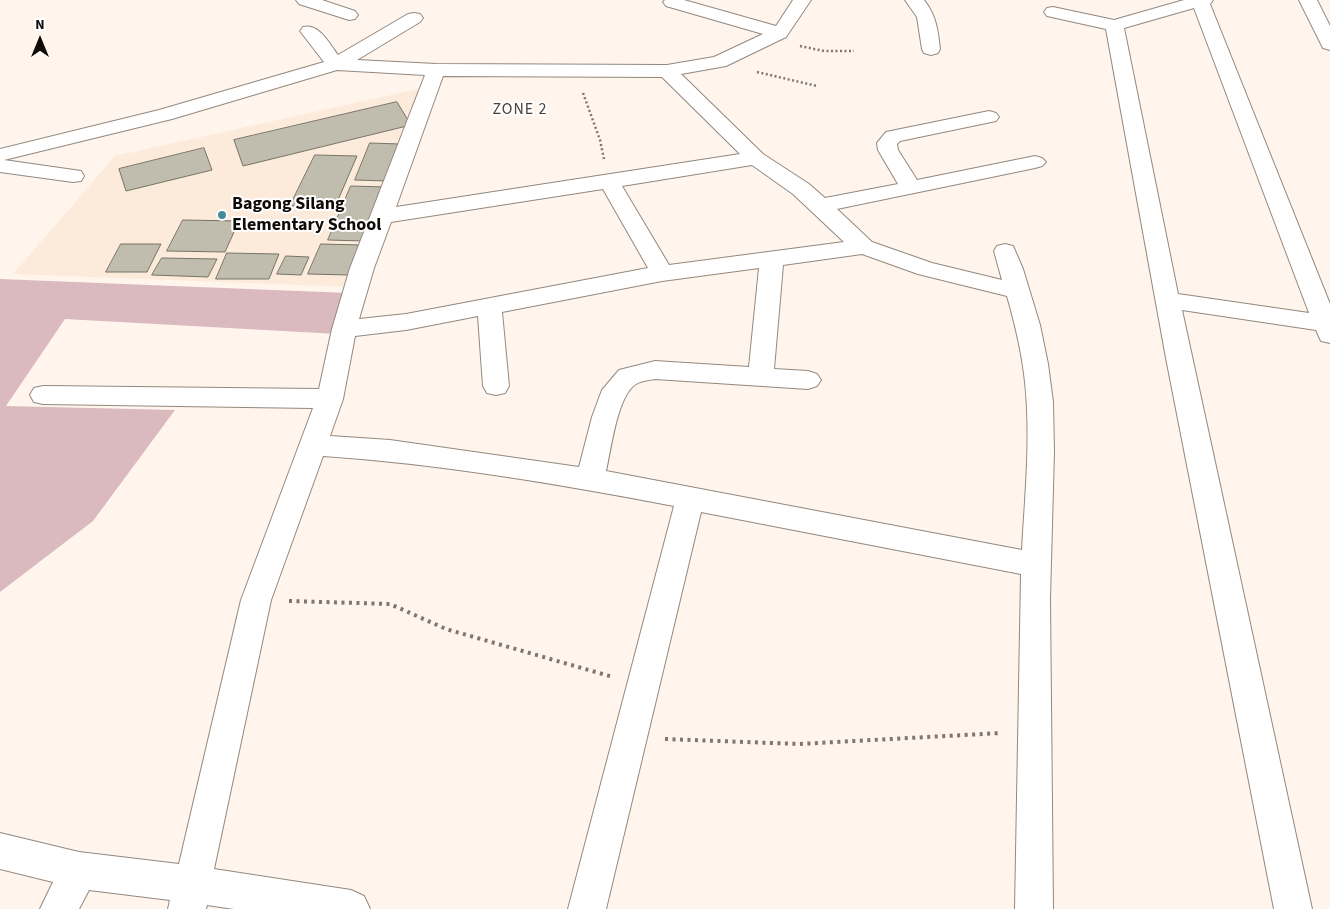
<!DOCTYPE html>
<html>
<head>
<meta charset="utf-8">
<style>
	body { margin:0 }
	#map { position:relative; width:1330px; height:909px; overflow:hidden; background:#fff5ec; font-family:"Source Sans 3",sans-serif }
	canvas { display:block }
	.north { position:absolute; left:15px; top:15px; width:50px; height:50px; -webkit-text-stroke:4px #fff; paint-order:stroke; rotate:0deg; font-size:14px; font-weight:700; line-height:20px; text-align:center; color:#0f0b08 }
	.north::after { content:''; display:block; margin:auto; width:18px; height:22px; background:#0f0b08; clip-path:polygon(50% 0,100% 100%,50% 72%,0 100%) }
</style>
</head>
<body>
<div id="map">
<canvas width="1330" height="909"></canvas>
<div class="north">N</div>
</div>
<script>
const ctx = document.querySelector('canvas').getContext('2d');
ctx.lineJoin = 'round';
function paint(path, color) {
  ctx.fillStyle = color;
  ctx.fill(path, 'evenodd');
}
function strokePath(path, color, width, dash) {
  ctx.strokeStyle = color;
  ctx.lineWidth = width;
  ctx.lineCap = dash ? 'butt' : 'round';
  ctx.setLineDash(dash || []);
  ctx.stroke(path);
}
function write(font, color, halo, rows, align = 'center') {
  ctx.font = font + ' "Source Sans 3",sans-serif';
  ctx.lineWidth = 4;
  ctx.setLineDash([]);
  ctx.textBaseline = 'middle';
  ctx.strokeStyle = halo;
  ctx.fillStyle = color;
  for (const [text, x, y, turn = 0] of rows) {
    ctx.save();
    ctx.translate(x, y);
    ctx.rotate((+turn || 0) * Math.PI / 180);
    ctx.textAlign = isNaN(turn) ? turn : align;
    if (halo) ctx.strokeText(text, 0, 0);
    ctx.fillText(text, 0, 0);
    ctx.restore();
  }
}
const built = new Path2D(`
	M427,87L352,287L13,274L115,156Z`);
const green = new Path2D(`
	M0,279L348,293L337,334L65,319L6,406L175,410L93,521L0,592Z`);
const building = new Path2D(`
	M397,102L411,125L243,166L234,140Z
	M370,143L400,144L387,181L355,180Z
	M204,148L212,170L126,191L119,169Z
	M315,155L357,156L335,207L290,206Z
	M351,186L385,187L364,241L328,240Z
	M183,220L239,221L225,252L167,251Z
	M121,244H161L147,272H106Z
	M321,244L361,245L349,275L308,274Z
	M227,253L279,254L269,279H216Z
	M286,256L309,257L301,275L277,274Z
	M162,258L217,259L208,277L152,275Z`);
const pathFar1 = new Path2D(`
	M800,46L824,51H854
	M757,72L817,86
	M583,93L600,140L604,159`);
const path = new Path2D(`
	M289,601L390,604L446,629L613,677
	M665,739L799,744L1001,733`);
const minor = new Path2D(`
	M296,0H322L355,11L358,15L355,19L349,20L299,4Z
	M665,0H684L776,26L793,0H811L786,37L726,66L681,74L763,154L809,184L825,198L898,184L878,150L877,143L886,132L989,111L996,113L999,117L996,121L900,141L897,144L898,150L917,180L1035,156L1042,158L1046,162L1042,166L1035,168L837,209L872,242L932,263L1002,280L994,251L997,246L1005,244L1013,246L1023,269L1040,325L1048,364L1053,402L1054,451L1050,599L1053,909H1015L1021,574L701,512L606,909H568L674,506C558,484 441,464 323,456L271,600L214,869L351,890L364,896L370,909H234L207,905L206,909H168L170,900L89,890L79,909H40L53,882L0,869V833L79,852L179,864L241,600L313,408L43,404L34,402L30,395L34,388L43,386L319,389L332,329L350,268L425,75L337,70L172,119L4,160L81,171L84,176L81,181L73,182L0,172V149L159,110L324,62L300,31L303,27C319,23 329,43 338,55L408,14L414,13L420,14L423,18L420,22L357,60L436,64L667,65L714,57L763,34L666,6L663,2ZM443,76L662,77L740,154L396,207ZM752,165L793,194L844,242L669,265L622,186ZM603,189L648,268L406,314L359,319L374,268L391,222ZM862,254L918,274L1007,296C1015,324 1022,353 1025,382C1031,438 1025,495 1022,550L606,471C611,450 617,396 636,384C641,381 650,380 655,379L808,389L817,386L821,380L817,374L808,371L774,369L783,265ZM759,268L749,367L655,361L619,370L602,390L592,417L579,467L390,440L330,436L343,399L355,336L406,330L478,316L483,386L487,393L496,395L505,393L509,386L502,312L662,281Z
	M905,0H924C936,15 938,30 940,49L938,53L931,55L924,53L922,49L917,17Z
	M1184,0H1213L1210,4L1330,304V343L1321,341L1316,330L1182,310L1312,909H1274L1166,358L1106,29L1047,16L1044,12L1047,8L1053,7L1114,20ZM1194,8L1309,313L1178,294L1124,28Z
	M1299,0H1317L1330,26V50L1323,48Z`);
const markers = [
	[222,215,5,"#478a9a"]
];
const farNeighbourhoodnames = [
	["ZONE 2",520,110]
];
const poiNames = [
	["Bagong Silang",232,205],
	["Elementary School",232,226]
];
paint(built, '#fcebda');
paint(green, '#dbbabf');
paint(building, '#c0bdaf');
strokePath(building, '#777467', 1);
strokePath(minor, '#93887e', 2);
strokePath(pathFar1, '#7d7671', 2.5, [2, 2.5]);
strokePath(path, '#7d7671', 4, [3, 4.5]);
paint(minor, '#fff');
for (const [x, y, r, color] of markers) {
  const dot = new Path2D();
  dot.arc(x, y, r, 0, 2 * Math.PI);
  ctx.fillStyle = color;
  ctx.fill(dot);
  strokePath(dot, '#fff', 2);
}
ctx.letterSpacing = '1px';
write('16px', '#4a4138', '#fff', farNeighbourhoodnames);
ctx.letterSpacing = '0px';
write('bold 18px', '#0f0b08', '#fff', poiNames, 'left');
</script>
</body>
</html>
